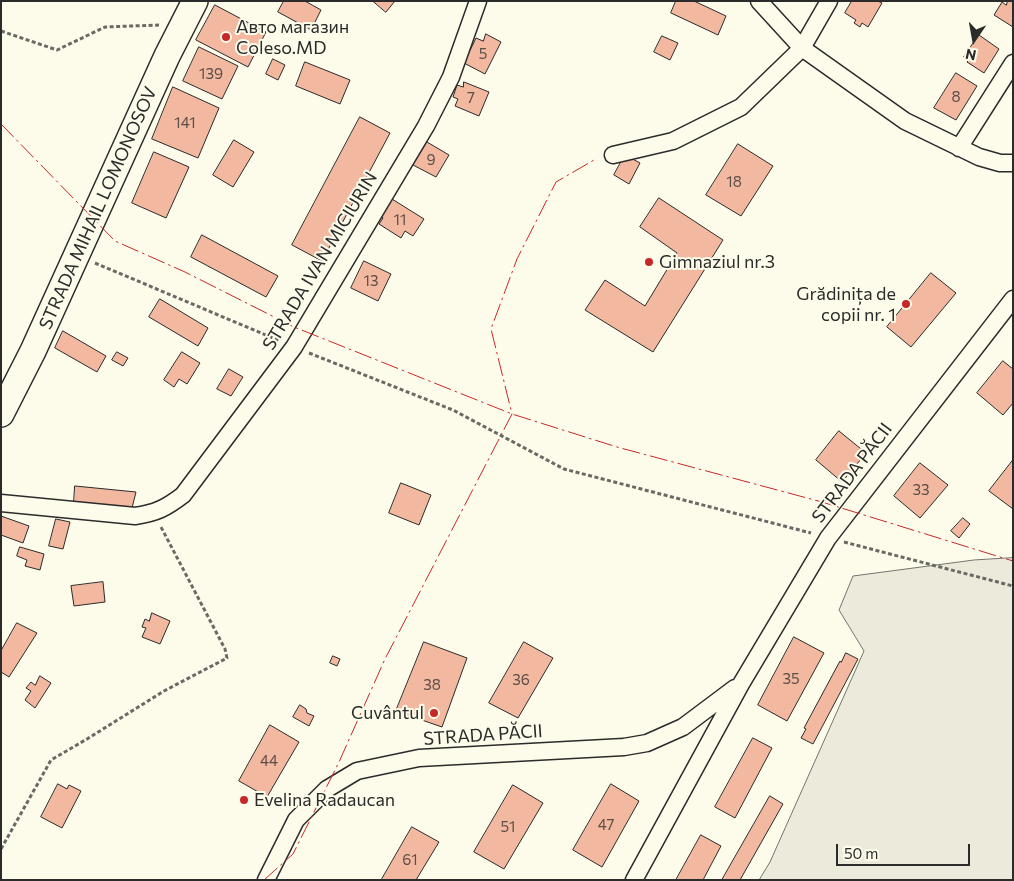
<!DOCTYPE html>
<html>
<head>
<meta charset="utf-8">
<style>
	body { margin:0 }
	#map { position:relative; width:1014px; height:881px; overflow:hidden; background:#fdfbea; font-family:Commissioner,sans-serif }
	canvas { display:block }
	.frame { position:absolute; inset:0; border:2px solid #2b2b2b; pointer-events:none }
	.north { position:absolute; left:949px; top:15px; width:50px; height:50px; -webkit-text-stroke:4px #fdfbea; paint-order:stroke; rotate:192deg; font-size:14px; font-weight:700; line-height:20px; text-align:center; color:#2b2b2b }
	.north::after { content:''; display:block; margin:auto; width:18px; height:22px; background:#2b2b2b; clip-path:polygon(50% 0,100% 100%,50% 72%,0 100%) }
	.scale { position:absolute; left:836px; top:844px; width:134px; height:22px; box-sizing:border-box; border:2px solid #2b2b2b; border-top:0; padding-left:6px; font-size:15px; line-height:18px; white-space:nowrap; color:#2b2b2b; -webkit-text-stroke:4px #fdfbea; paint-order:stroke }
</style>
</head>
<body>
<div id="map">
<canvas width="1014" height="881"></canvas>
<div class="frame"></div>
<div class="north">N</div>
<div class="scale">50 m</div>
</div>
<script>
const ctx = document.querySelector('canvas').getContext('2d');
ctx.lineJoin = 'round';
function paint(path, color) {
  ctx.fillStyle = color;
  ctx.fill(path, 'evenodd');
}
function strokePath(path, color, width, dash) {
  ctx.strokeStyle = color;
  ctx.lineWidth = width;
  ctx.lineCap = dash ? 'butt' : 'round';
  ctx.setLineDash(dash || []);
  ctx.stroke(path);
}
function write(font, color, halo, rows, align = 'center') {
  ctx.font = font + ' Commissioner,sans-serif';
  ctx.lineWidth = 4;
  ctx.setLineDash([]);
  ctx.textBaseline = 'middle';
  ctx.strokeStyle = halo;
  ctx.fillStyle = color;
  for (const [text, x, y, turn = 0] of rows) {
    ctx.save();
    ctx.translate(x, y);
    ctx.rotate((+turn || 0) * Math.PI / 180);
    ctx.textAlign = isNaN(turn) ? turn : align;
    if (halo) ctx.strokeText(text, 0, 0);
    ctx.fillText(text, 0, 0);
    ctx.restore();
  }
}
const green = new Path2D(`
	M1013,558V880H759L770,862L864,651L839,610L853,576L974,560Z`);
const building = new Path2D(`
	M284,1H305L321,10L311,30L278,12Z
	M373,1H395L386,12Z
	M676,1H694L726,16L718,35L671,13Z
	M852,1H878L882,3L868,27L862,23L860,27L854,23L856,20L845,13Z
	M1008,1H1013V27L994,15L1002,2L1006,5Z
	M215,5L266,32L248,67L196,40Z
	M486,34L501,42L485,74L464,63L476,38L483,41Z
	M979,35L999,49L984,73L967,62L969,60L964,57Z
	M662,36L678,43L670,60L654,52Z
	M199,47L238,66L222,99L183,81Z
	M273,59L285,65L278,80L266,74Z
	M305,62L350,80L340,104L296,86Z
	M956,73L977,86L956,120L934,108Z
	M464,82L489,92L479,116L455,106L458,99L453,97L457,85L463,87Z
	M173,87L219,108L198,158L152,139Z
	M360,117L390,133L322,261L292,245Z
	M234,140L254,152L233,187L213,175Z
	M427,142L449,155L436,177L413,165Z
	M738,144L773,166L741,216L706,195Z
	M154,152L189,167L166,218L132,203Z
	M625,155L640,163L629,184L614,175Z
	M659,198L723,240L653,352L585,310L605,280L645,306L677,253L640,227Z
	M392,199L424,219L413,236L405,231L401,238L379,224L383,218L381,216Z
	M202,235L278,276L266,297L191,257Z
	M364,261L391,274L378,301L351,288Z
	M931,273L956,293L911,347L887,327Z
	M160,299L208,328L198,346L149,317Z
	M63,331L106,356L97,372L55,348Z
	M117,352L128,358L123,366L112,360Z
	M182,352L200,363L187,384L179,379L174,387L164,380Z
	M1003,361L1013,369V403L1003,415L977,393Z
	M229,369L243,377L231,396L217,389Z
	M839,431L866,453L842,482L816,460Z
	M1013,460V509L989,491Z
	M920,463L948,485L920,518L894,496Z
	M401,483L431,495L419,525L389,513Z
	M75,486L136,492L132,508L74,502Z
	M1,516L29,526L23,543L1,535Z
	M963,518L970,524L959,538L951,531Z
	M56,519L70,522L63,549L49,546Z
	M20,547L44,554L40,570L25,566L27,560L17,556Z
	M103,582L105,602L74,606L71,586Z
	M152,613L170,621L160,644L142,637L146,628L142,627L145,619L149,621Z
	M17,623L37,633L9,677L1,672V651Z
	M794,637L824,653L787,721L758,705Z
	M424,642L467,658L442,727L396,711Z
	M524,642L553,658L518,718L489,703Z
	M846,653L858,659L813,744L801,738L806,729L804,728L840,661L841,662Z
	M333,656L340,659L337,666L330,663Z
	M40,676L51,683L35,708L25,700L31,691L26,688L31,682L35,685Z
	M300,705L306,709L307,713L314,716L309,726L293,717Z
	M270,725L299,742L267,797L239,781Z
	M753,738L772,748L735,818L715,807Z
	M58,784L67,789L69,785L81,791L62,828L41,817Z
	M611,784L639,801L602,867L573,850Z
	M513,785L543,803L504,869L474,852Z
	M770,796L783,804L740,880H722Z
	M412,827L439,842L416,880H383L382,879Z
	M701,835L721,846L703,880H676Z`);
const path = new Path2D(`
	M1,31L57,50L105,27L159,25
	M95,263L280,341
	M309,353L453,410L564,469L811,533
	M844,542L1013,586
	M1,849L51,760L87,739L164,691L227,658L225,649L161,527`);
const street = new Path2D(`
	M759,1L802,48L905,121L979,157L1000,163H1013
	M959,148L1013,63
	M613,155L673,141L741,107L802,48L829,1
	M1,503L135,516C156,513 166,508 183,495L294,347L426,126L451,77L478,1
	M266,880L296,820L327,789L357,771L419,758L624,747L647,743L683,727L735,688
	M634,880L741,684L828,538L1013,299`);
const primary = new Path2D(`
	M1,414L33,351L167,56L195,1`);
const power = new Path2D(`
	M1,124L115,241L185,272L294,327L512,414L617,447L822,502L1013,561
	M264,880L293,854L339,762L385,659L512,414L491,329L517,259L556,182L594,160`);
const markers = [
	[226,37,5,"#c62828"],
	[649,262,5,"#c62828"],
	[906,304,5,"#c62828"],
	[434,713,5,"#c62828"],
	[244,800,5,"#c62828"]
];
const numberNames = [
	["5",483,54],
	["139",211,74],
	["8",956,97],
	["7",471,98],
	["141",185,123],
	["9",431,160],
	["18",734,182],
	["11",400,220],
	["13",371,281],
	["33",921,490],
	["35",791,679],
	["36",521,680],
	["38",432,685],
	["44",269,761],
	["47",606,825],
	["51",508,827],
	["61",410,860]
];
const poiNames = [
	["Aвто магазин",236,27],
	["Coleso.MD",236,48],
	["Gimnaziul nr.3",659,262],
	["Grădinița de",896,294,"right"],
	["copii nr. 1",896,315,"right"],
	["Cuvântul",424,713,"right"],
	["Evelina Radaucan",254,800]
];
const streetNames = [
	["STRADA MIHAIL LOMONOSOV",98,208,-66],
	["STRADA IVAN MICIURIN",320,261,-59],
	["STRADA PĂCII",852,473,-53],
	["STRADA PĂCII",483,735,-4]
];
paint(green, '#ecebdb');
strokePath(green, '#74746e', 1);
paint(building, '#f2b8a0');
strokePath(building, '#2b2b2b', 1);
strokePath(street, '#2b2b2b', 19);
strokePath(primary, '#2b2b2b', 28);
strokePath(path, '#6a6964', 3, [4, 2.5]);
strokePath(street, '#fdfbea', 16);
strokePath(primary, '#fdfbea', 25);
strokePath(power, '#c62828', 1, [18, 4, 2.5, 4]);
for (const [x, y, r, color] of markers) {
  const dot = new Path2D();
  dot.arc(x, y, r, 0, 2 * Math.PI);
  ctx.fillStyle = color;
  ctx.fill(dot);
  strokePath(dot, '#fdfbea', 2);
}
write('15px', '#5d4e48', null, numberNames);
write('18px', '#2b2b2b', '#fdfbea', poiNames, 'left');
write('18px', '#2b2b2b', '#fdfbea', streetNames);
</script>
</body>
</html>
